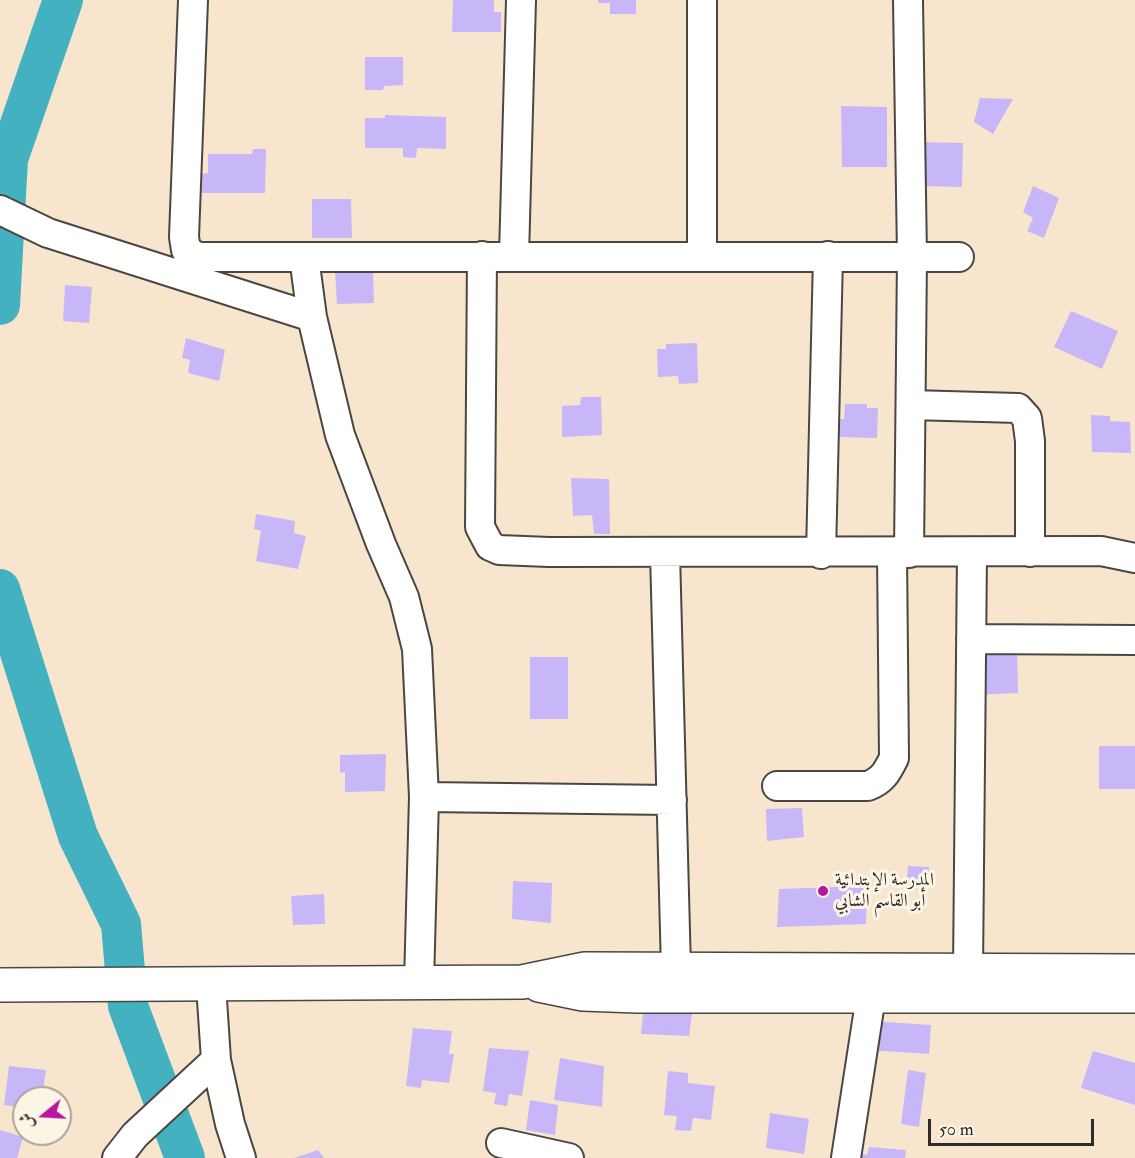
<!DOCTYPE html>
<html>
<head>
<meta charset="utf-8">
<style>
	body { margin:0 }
	#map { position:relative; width:1135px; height:1158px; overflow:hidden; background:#f7e6cd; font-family:"IM FELL Double Pica",Amiri,serif }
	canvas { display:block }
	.north { position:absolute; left:12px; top:1086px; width:60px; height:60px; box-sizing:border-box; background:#fcf5e5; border:2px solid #a8a49b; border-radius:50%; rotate:252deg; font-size:16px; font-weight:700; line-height:24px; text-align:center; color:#2b2b2b }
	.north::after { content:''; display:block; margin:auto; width:21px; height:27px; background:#b5179e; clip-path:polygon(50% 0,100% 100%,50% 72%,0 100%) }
	.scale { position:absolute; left:928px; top:1119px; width:166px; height:27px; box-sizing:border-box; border:3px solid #2b2b2b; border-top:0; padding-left:8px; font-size:18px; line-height:21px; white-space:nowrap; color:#2b2b2b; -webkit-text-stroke:4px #fcf5e5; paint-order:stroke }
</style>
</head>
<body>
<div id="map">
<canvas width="1135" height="1158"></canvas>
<div class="north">ش</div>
<div class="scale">50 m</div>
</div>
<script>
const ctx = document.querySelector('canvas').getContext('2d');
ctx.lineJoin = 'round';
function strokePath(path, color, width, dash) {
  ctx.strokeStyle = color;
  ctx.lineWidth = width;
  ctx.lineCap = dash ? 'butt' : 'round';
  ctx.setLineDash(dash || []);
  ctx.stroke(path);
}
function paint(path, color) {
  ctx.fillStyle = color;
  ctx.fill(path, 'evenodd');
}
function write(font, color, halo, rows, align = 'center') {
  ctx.font = font + ' "IM FELL Double Pica",Amiri,serif';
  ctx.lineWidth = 6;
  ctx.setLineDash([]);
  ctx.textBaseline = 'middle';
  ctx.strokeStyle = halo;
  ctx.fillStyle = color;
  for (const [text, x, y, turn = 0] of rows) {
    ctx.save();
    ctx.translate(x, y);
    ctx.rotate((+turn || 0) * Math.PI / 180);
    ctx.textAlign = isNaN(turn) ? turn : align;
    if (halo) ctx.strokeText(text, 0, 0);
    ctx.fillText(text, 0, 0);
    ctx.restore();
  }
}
const river = new Path2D(`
	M0,305L8,159L63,0
	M0,589L78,836L121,924L128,1006L185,1158`);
const building = new Path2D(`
	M453,0H494V12H501V32H452Z
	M598,0H636V14H610V3H598Z
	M365,57H403V85L384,86L383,90H365Z
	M980,98L1013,99L993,134L974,122Z
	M841,106L887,107V167H842Z
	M385,115L446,117V149L417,148L416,158L403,157V148H365V118H385Z
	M916,142L963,143L962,187L920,186Z
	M253,149H266L265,193H202V174L208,173V154H252Z
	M1033,186L1059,198L1044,238L1027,231L1033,218L1023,212Z
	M312,199H351L352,238H312Z
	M373,269L374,303L337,304L335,271Z
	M65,285L92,287L89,323L63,321Z
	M1071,311L1118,331L1102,369L1054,347Z
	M186,338L225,350L219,381L188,373L190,360L182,358Z
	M697,343L698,383L679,384L678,376L658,377L657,349H666V344Z
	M581,397H601L602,435L562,437V406L580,405Z
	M845,404H867V408H878L877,438L839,437V419H844Z
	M1091,415L1110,416V421L1130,422L1131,453L1092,452Z
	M571,478L609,479L610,534H594L592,515L573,516Z
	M256,514L295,521L294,533L306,536L298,569L256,561L261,531L254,529Z
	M1017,649L1018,693L976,695L977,650Z
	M530,657H568V719H530Z
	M1099,746H1135V789H1099Z
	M386,754L385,791L345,792V772L340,773V755Z
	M802,808L804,837L767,841L766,809Z
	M908,866L929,867L927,888L906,889Z
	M513,881L552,883L551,923L512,919Z
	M867,886L866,924L777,927L779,889Z
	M324,894L325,924L293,925L291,896Z
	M643,1013L692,1014L689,1036L641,1034Z
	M871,1021L931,1025L929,1054L868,1050Z
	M413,1028L452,1031L449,1054H454L449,1083L422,1080L421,1088L406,1086Z
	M489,1048L529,1051L522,1096L509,1094L507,1106L494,1104L496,1093L483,1091Z
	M1093,1051L1135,1063V1105L1081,1088Z
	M560,1058L604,1066L602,1107L554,1100Z
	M9,1066L46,1070L42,1098H24V1108L4,1105Z
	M908,1070L926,1073L919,1127L901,1124Z
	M668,1071L688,1073V1083L715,1086L711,1120L693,1118L691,1131L675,1130L677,1116L664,1115Z
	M530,1100L558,1105L555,1135L526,1130Z
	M770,1113L809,1119L804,1154L766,1148Z
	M0,1130L23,1137L17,1158H0Z
	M869,1147L906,1150L905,1158H853V1154L867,1155Z
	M318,1150L324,1158H294Z`);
const minor = new Path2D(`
	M193,0L184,237L186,250L198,257H959
	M908,0L912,256L909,553
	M0,210L48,233L312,317
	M482,256L480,527L490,546L499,550L549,552L1101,551L1135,558
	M514,256L521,0
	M702,256V0
	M304,257L312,317L340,435L381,544L404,597L417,649L424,797L419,983
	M911,405L1018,408L1027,418L1030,441V552
	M665,553L676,969
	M821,554L828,256
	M971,639L1135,640
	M777,786H868C883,780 887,772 894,758L892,553
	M424,797L672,800
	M968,970L972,553
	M211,985L216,1060L230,1124L241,1158
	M501,1143L569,1158
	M117,1158L135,1135L216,1060
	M846,1158L871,996`);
const major = new Path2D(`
	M0,985L522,982L585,969L1135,971
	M539,985L583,994L637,996H1135`);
const markers = [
	[823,891,6,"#b5179e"]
];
const poiNames = [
	["المدرسة الإبتدائية",835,881],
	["أبو القاسم الشابي",835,902]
];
strokePath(river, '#43b1bf', 40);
paint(building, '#c8b7f8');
strokePath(minor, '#4a4743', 32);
strokePath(major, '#4a4743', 36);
strokePath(minor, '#fff', 28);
strokePath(major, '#fff', 33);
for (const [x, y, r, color] of markers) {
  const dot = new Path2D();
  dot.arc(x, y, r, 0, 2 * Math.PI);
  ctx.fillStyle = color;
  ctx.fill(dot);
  strokePath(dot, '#fcf5e5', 2);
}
write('18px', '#2b2b2b', '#fcf5e5', poiNames, 'left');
</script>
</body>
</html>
